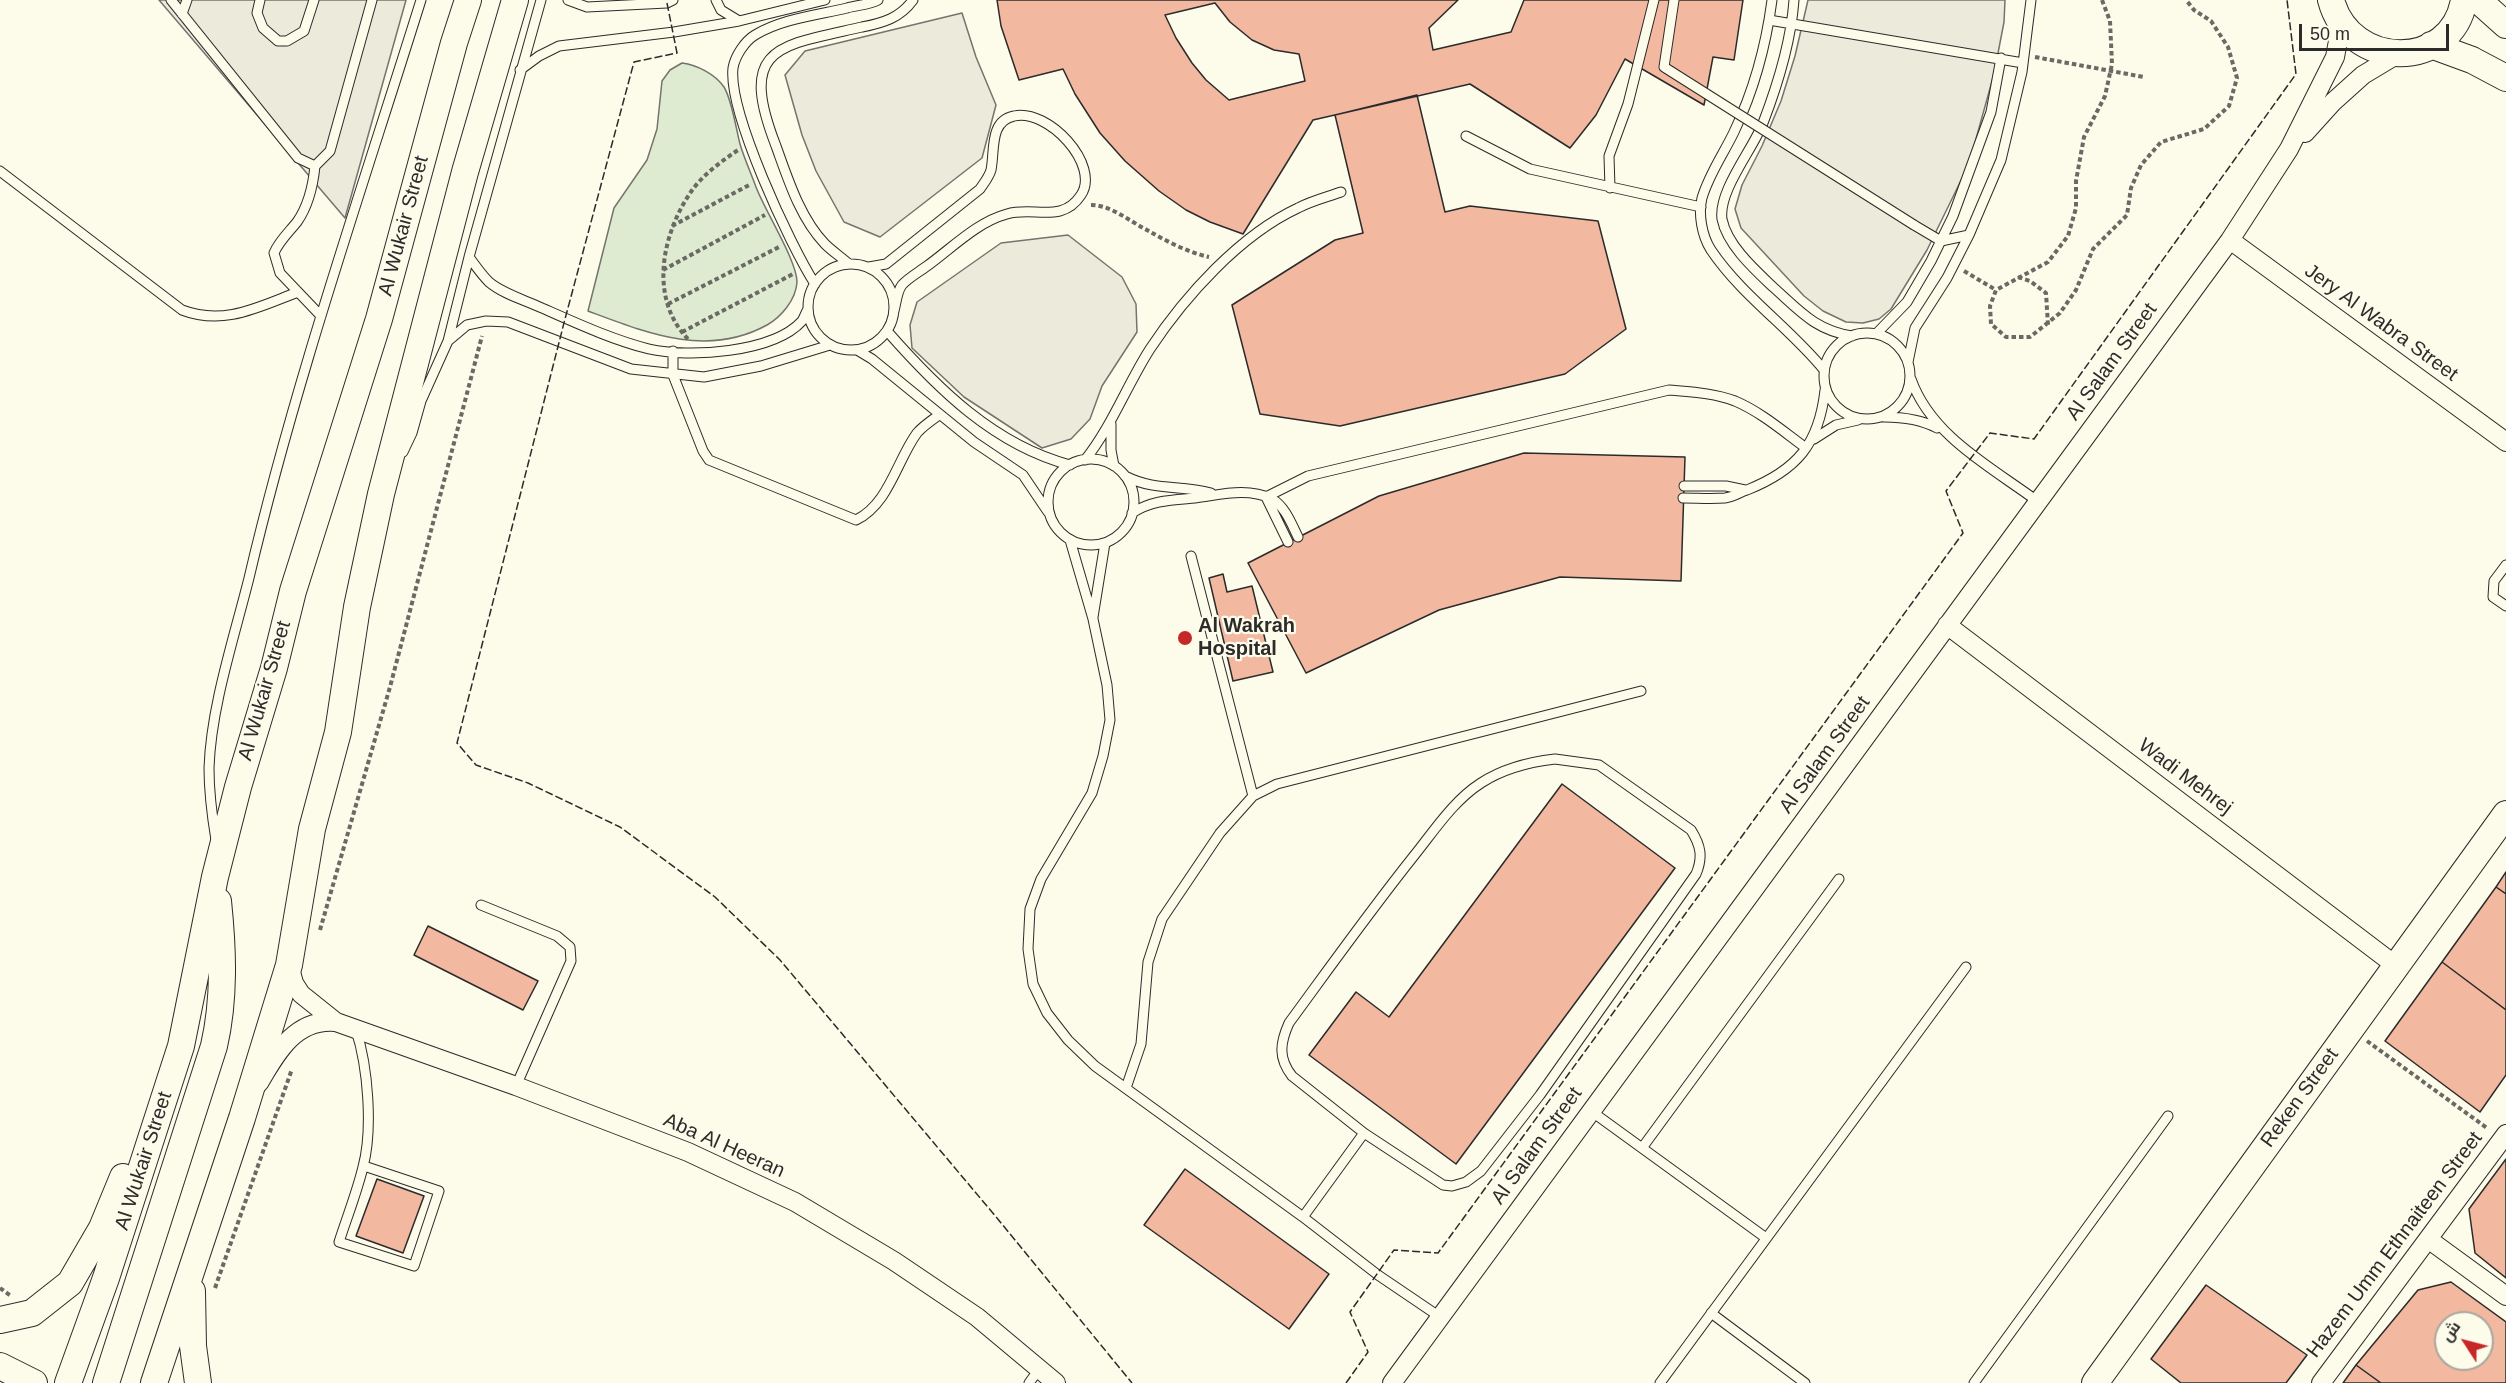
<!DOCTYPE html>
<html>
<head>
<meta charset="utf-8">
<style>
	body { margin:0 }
	#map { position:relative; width:2506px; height:1383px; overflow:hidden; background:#fdfbea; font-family:Arial,Cairo,sans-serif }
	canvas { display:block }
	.north { position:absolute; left:2434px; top:1311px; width:60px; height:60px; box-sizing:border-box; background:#fdfbea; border:2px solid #a9a89e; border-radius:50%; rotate:306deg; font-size:16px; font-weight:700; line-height:24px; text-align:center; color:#2b2b2b }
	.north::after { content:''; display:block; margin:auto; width:21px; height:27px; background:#c62828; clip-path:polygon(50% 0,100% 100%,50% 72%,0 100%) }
	.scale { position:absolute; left:2299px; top:24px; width:150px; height:27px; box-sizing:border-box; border:3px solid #2b2b2b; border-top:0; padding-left:8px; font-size:18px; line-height:21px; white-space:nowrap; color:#2b2b2b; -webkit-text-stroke:4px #fdfbea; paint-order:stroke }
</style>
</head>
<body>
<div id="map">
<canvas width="2506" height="1383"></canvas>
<div class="north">ش</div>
<div class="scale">50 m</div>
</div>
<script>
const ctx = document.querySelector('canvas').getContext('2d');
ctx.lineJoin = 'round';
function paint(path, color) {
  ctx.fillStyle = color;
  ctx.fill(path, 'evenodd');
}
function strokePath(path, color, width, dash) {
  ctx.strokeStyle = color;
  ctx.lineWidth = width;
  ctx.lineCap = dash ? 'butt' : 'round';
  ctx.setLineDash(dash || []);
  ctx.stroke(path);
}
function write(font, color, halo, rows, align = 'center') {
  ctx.font = font + ' Arial,sans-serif';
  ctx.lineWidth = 4.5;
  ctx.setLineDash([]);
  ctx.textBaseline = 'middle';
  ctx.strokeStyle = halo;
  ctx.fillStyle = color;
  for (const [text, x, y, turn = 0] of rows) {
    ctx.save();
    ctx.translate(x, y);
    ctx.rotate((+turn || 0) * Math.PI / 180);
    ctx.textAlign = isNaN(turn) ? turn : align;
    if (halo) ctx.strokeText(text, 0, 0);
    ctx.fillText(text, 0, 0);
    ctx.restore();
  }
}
const green = new Path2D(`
	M682,63C697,65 715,74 724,87C732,100 736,129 740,144C744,158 751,173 756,187C765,211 797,261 797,282C796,300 781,317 767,325C707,358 647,333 588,311L614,208L647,160L657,129L662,81L670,70Z`);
const parking = new Path2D(`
	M159,0H406L345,218Z
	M1808,0H2005L2004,22L1994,74L1969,164L1927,250L1891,309L1879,319L1863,323L1846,322L1823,311L1804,296L1741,228L1735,209L1742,185L1762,146L1781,101L1795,56Z
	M962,13L976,57L996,105L982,158L880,237L844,222L816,171L802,135L785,75L805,51Z
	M1068,235L1122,277L1136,304L1137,332L1102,386L1090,419L1071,439L1042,448L964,397L912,348L910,325L917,302L1001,243Z`);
const building = new Path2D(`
	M997,0H1458L1429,28L1433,50L1511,32L1524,0H1743L1734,60L1713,57L1704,105L1625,59L1596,115L1570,148L1470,84L1313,120L1243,234L1210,222L1186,210L1159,191L1125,161L1100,133L1075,94L1063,69L1019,80L1001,26ZM1215,3L1230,22L1252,40L1274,50L1299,54L1305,81L1229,100L1206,80L1192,63L1176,38L1165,15Z
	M1417,95L1445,212L1470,206L1598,221L1626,329L1565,374L1340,426L1260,414L1232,305L1335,240L1363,233L1335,115Z
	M1524,453L1685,457L1681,581L1560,577L1439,610L1306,673L1248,563L1379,496Z
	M1223,574L1227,592L1252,586L1273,672L1233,681L1209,578Z
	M1562,784L1675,868L1456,1164L1309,1055L1356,992L1389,1017Z
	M2506,872V894L2496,887Z
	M2496,887L2506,894V1010L2442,962Z
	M428,926L538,981L523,1010L414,955Z
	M2442,962L2506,1010V1075L2480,1112L2385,1041Z
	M2506,1159V1278L2475,1253L2469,1209Z
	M1185,1169L1329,1274L1289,1329L1144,1225Z
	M377,1179L424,1196L403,1253L356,1236Z
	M2451,1282L2506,1322V1383H2381L2356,1365L2418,1290ZM2446,1323H2482V1359H2446Z
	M2206,1285L2307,1355L2286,1383H2181L2151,1359Z
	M2356,1365L2381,1383H2343Z`);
const path = new Path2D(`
	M2102,0L2110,21L2112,64L2105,96L2084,137L2076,181V208L2068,236L2048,262L1996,290L1990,306L1991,324L2006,337H2030L2060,313L2076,290L2093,249L2127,215L2131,188L2141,165L2161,142L2204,129L2229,106L2237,78L2228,47L2211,21L2194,10L2186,0
	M2035,57L2144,77
	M1091,205C1111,205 1129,221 1147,230C1166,241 1187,252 1209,257
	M672,226L751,184
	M663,270L765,215
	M1964,271L1996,290
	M2018,277L2030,281L2046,293L2048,325
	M668,304L779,247
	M682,332L793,274
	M688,339C648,298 662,232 693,189C705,173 722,161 738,150
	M320,930L390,687L482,336
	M2367,1041L2487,1128
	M0,1288L11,1296
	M215,1288L292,1069`);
const lane = new Path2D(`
	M171,0L298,158L315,166L330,151L372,0
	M260,0L257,13L263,28L278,41H287L304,31L314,0
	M568,0L587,7L667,3L673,0
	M716,0L721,10L739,21
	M1772,0C1766,46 1754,90 1734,132C1724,153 1709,174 1702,198C1698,214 1702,236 1711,250C1742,296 1790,328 1824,370
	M1794,0C1791,42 1778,84 1763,123C1753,149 1718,191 1722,219C1727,245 1755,270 1773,287C1800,311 1815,330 1852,336
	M182,14L187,0
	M1769,20L2023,63
	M520,70L539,56L559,46L674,32L739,21L825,0
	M1466,136L1530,169L1701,207
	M315,166C313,186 309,205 297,222C289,232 279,241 274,253L280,273L321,316
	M0,171L182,310C224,326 258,307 298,292
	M1610,188L1609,156L1628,104L1654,0
	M1914,225L1941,241L1969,235
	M469,257C475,265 481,274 489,282C503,294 525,300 542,308C576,323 613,340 649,349C688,358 773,353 802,321C804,318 806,312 808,309
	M849,264C841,257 832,251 825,244C800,218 788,179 776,146C737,46 778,46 862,27C883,23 900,18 913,0
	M808 307a43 43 0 1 1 86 0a43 43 0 1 1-86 0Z
	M869,267L886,264L980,189C984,183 989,177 991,170C995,151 989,121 1014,116C1048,108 1101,165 1081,195C1062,224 1034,206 1007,214C977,222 952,248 927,266C919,272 908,278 902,285C897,291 896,304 894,311
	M815,284C790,245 728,112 733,68C735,56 745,41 755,35C781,19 817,15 847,8C857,5 869,5 878,0
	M887,331C937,388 994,445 1070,465
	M1824 376a43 43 0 1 1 86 0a43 43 0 1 1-86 0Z
	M1876,334L1907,302L1931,261L1953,216L1991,112L2001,58
	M448,341L467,325L486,321L508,322L631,369L704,377L761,366L830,345
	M857,350L872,359L974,442L1023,475L1048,512
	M673,351V375L703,451L709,460L856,520C889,504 897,460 917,433C923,426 932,420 939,415
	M1908,362L1915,328L1947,278L1969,235L2001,160L2022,72L2031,0
	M1911,379C1931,436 1991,467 2037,501
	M1884,417C1903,417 1920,419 1937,428
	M1111,424V450L1114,466
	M1814,439L1836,425L1858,420
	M403,452L412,433L421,401L448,341L469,257L541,0
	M1048 502a43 43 0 1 1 86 0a43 43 0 1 1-86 0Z
	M1085,460C1112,426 1127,385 1150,349C1185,296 1240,235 1298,208C1311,201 1327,197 1341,192
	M1125,476C1157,492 1179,484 1211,493
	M1684,486H1726L1745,490
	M1266,497L1308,476L1669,390C1691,392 1714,393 1735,401C1761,412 1784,432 1806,448
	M1266,497L1288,542
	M1683,498C1697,498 1711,499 1725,498C1734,497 1740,492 1747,490C1797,470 1819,444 1825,390
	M1132,513C1152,500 1172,500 1195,498C1220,495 1247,487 1272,499C1285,506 1292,525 1298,537
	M1070,540L1093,619L1107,685L1110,720L1103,756L1092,793L1041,879L1030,909L1028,949L1033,984L1047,1013L1068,1040L1095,1066L1303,1217L1378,1275L1440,1317
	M1191,556L1253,796
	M2506,565L2494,581L2493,597L2506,606
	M1093,617L1105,543
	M1555,759L1599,765L1691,830C1701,846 1703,857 1696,874L1540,1095L1481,1171L1466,1182L1452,1186L1443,1185L1364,1133L1292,1076C1278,1058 1280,1043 1289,1023C1330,967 1370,911 1413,857C1434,831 1453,801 1481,783C1504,768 1529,762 1555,759Z
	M216,840C212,816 209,793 209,768C211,707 234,638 249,578C295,382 361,192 421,0
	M481,905L557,936L570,947L571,961L516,1086
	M356,1030C368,1067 373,1129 363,1167C357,1192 347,1217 339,1242L414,1266L439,1191L364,1166
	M1126,1088L1141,1044L1148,962L1162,919L1220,833L1253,796L1277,784L1641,691
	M1591,1111L1766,1238
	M1642,1148L1839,879
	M1303,1217L1364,1133
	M1711,1313L1805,1383
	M1029,1383L1040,1368
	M1660,1383L1966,967
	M1974,1383L2168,1116`);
const street = new Path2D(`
	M2305,133L2333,102L2363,75L2398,54
	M2230,240L2506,442
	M1947,625L2395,965
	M289,965L294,983L301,994L336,1022L516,1086L688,1152L795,1202L894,1261L977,1317L1056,1383
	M259,1083C277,1052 296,1018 336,1022
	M2428,1239L2506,1296
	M1392,1383L2230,240L2289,149L2335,57L2341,25
	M2321,1383L2506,1134`);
const secondary = new Path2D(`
	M2331,0C2350,71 2452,71 2464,0
	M2478,0L2506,25
	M2431,45L2472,60L2506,78
	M192,1291L193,1346L198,1383
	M0,1320L32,1313L70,1283L102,1228L123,1177
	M0,1366L34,1383
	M68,1383L106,1278L181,1046L215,877L238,787L274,668L293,591L379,319L454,43L468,0
	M106,1383L214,1046C225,998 223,949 218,901
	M154,1383L242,1118L289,965L312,829L338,732L357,607L381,494L465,172L515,0
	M2095,1383L2506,814`);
const laneBridge = new Path2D(`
	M1674,0L1664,67L1914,225`);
const fence = new Path2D(`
	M667,3L677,53L634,62L565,319L457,743L476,765L528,783L620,827L715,897L780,960L997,1218L1132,1383
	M1346,1383L1368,1352L1350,1312L1394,1250L1438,1253L1963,533L1946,491L1990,433L2034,439L2296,74L2287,0`);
const markers = [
	[1185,638,8,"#c62828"]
];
const streetNames = [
	["Al Wukair Street",404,226,-75],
	["Jery Al Wabra Street",2381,323,36],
	["Al Salam Street",2112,362,-54],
	["Al Wukair Street",265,691,-74],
	["Al Salam Street",1825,755,-54],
	["Wadi Mehrej",2185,777,37],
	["Reken Street",2300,1098,-54],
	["Aba Al Heeran",724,1146,24],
	["Al Salam Street",1537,1146,-54],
	["Al Wukair Street",144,1161,-72],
	["Hazem Umm Ethnaiteen Street",2395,1245,-53]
];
const poiNames = [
	["Al Wakrah",1198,626],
	["Hospital",1198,649]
];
paint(green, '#deebd1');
strokePath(green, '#74746e', 1.5);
paint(parking, '#eceadb');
strokePath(parking, '#74746e', 1.5);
paint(building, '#f2b8a0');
strokePath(building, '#2b2b2b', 1.5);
strokePath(lane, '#2b2b2b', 11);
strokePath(street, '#2b2b2b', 20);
strokePath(secondary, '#2b2b2b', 28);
strokePath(path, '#6a6964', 4, [4.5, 3]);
strokePath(lane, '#fdfbea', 9);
strokePath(street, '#fdfbea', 18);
strokePath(secondary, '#fdfbea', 26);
strokePath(laneBridge, '#2b2b2b', 11, []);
strokePath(laneBridge, '#fdfbea', 9);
strokePath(fence, '#2b2b2b', 1.5, [8, 3]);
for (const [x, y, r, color] of markers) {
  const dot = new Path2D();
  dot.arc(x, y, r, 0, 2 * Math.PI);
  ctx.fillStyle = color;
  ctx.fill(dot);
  strokePath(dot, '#fdfbea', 2);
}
write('20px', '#2b2b2b', '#fdfbea', streetNames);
write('bold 20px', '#2b2b2b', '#fdfbea', poiNames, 'left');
</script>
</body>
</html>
